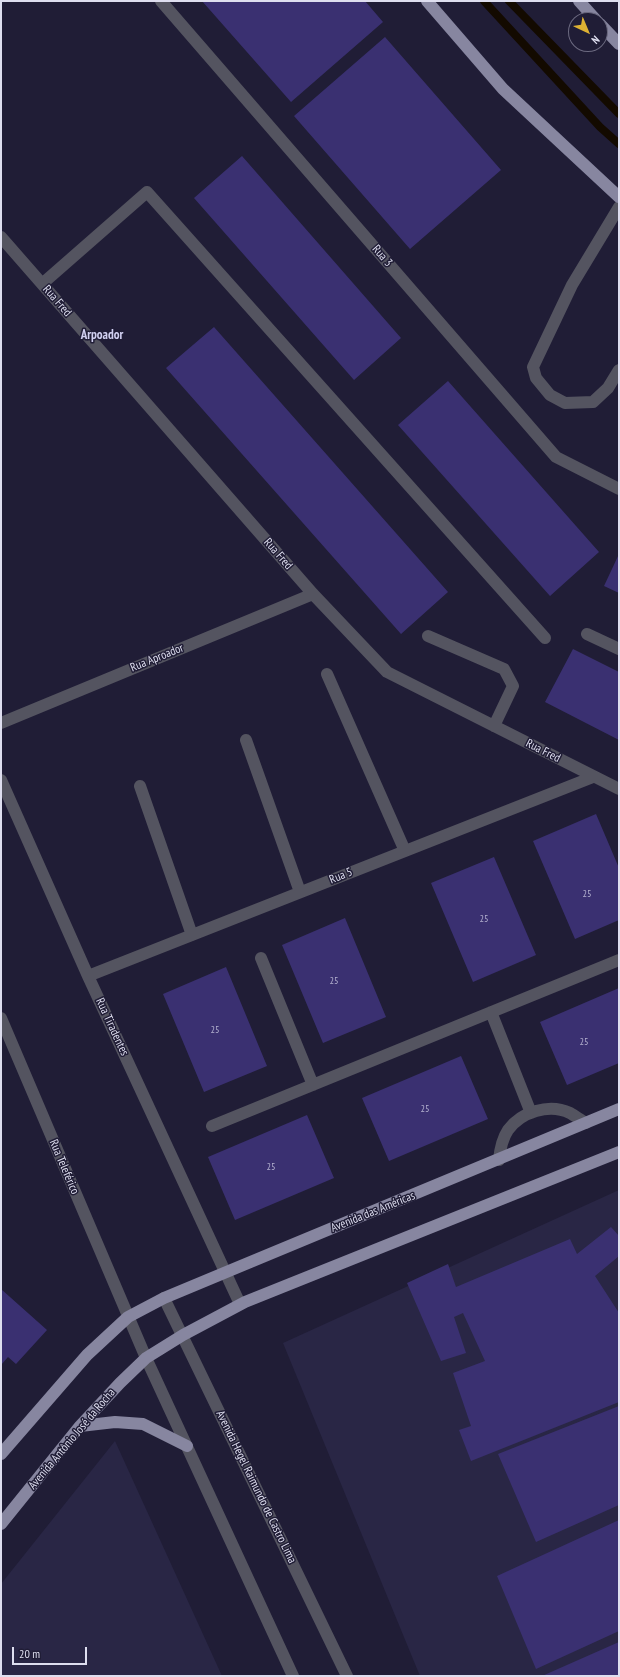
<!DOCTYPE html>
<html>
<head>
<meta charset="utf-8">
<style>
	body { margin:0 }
	#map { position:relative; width:620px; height:1677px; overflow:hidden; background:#201d36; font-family:"PT Sans Narrow",sans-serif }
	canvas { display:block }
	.frame { position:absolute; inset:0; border:2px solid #dedeef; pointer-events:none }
	.north { position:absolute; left:568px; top:12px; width:40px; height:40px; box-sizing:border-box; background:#201d36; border:1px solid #6c6a80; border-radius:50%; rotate:136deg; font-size:11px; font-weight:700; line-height:16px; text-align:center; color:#dedeef }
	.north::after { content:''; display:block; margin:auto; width:14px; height:18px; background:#ddb133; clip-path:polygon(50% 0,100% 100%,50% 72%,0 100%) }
	.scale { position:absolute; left:12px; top:1647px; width:75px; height:18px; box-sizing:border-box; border:2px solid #dedeef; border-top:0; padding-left:5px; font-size:12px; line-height:14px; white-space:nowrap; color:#dedeef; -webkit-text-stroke:3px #201d36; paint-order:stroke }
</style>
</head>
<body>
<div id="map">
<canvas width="620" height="1677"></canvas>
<div class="frame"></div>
<div class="north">N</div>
<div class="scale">20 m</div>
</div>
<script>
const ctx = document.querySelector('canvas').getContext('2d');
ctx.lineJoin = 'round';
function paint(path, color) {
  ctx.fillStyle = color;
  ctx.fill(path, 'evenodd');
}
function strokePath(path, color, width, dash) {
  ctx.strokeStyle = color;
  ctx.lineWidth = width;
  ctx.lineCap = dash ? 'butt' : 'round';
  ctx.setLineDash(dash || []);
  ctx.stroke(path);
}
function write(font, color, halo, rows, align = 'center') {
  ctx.font = font + ' "PT Sans Narrow",sans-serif';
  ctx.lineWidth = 3;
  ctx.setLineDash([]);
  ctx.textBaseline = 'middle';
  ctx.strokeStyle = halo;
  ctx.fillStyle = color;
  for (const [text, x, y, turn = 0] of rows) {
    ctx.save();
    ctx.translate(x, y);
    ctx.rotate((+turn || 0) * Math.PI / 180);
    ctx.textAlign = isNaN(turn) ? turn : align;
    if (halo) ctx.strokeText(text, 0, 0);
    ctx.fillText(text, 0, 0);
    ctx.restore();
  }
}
const built = new Path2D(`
	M619,1190V1676H420L283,1343Z
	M115,1441L222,1676H1V1584Z`);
const stream = new Path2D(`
	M484,1L600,127L619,144
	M509,1L619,114`);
const building = new Path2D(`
	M202,1H365L383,22L291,102Z
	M385,37L501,170L410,249L294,116Z
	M242,156L401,338L354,380L194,198Z
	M214,327L448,592L401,634L166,368Z
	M448,381L599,552L550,596L398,425Z
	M619,554V593L604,586Z
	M573,649L619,672V740L545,702Z
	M596,814L619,868V920L575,939L533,841Z
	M494,857L536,955L473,982L431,883Z
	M345,918L386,1017L323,1043L282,945Z
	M226,967L267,1066L204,1092L163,994Z
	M619,988V1063L567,1085L540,1022Z
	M461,1056L488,1119L389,1161L362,1098Z
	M307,1115L334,1178L235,1220L208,1157Z
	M611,1227L619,1236V1256L595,1276L619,1313V1402L471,1461L459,1430L471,1426L453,1373L485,1361L463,1313L454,1317L466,1353L441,1361L407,1283L448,1264L456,1287L570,1239L577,1254Z
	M1,1289L47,1330L16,1364L8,1357L1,1365Z
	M619,1406V1505L536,1542L498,1454Z
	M619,1520V1631L536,1669L497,1576Z
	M619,1642V1676H542Z`);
const minor = new Path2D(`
	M161,1L556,457L619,489
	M619,207L572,285L533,367L536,378L550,395L565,403L593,402L608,388L619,370
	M1,237L313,594L387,672L619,789
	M42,284L147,192L545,638
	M587,634L619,649
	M428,636L504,669L513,686L494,726
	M327,674L405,851
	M1,723L313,594
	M246,740L300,892
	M1,780L88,976L240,1304
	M140,786L192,935
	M261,958L313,1085
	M88,976L593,777
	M491,1012L531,1113
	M1,1018L146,1358L293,1676
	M212,1126L619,960
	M499,1160C500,1150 502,1139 508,1130C521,1112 549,1103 570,1113C575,1116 581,1120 586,1123
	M164,1298L347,1676`);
const major = new Path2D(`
	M427,1L503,89L619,197
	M579,1L596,20
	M600,24L619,44
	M80,1426L115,1422L143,1424L187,1446
	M1,1454L87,1355L128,1317L164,1298L224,1273L619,1109
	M1,1524L80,1426L120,1383L146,1358L183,1335L245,1302L619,1152`);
const numberNames = [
	["25",587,894],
	["25",484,919],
	["25",334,981],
	["25",215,1030],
	["25",584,1042],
	["25",425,1109],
	["25",271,1167]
];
const streetNames = [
	["Rua 3",382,256,49],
	["Rua Fred",57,301,49],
	["Rua Fred",278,554,49],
	["Rua Aproador",157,658,-22],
	["Rua Fred",543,751,27],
	["Rua 5",341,876,-22],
	["Rua Tiradentes",112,1027,65],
	["Rua Teleférico",64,1167,67],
	["Avenida das Américas",373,1212,-22],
	["Avenida Antônio José da Rocha",72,1439,-50],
	["Avenida Hegel Raimundo de Castro Lima",256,1487,64]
];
const neighbourhoodNames = [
	["Arpoador",102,335]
];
paint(built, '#292645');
strokePath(stream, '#130a00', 8);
paint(building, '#3a3071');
strokePath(minor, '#545460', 12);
strokePath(major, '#8786a0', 12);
write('10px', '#b5b2d0', null, numberNames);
write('12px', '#dedeef', '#201d36', streetNames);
write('bold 13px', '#d1d0f1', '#201d36', neighbourhoodNames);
</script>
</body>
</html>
